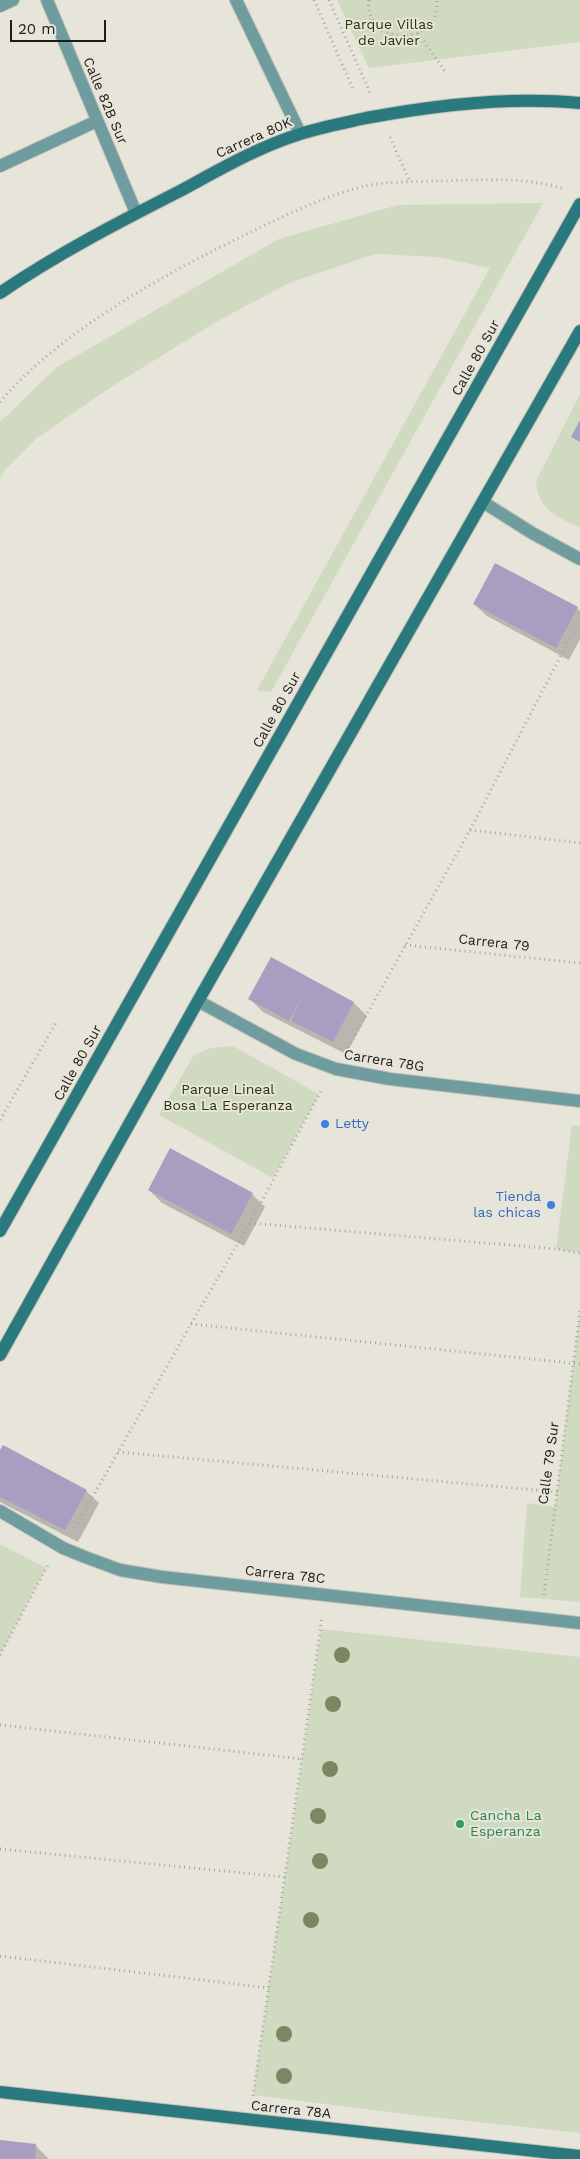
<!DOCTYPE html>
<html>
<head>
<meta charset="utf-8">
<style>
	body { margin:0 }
	#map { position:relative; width:580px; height:2159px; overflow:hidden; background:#e7e4da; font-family:"Work Sans",sans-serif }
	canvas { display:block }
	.scale { position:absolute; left:10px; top:20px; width:96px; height:22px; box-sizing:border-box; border:2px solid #1d1c19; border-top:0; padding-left:6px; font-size:15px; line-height:18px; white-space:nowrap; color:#1d1c19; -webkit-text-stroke:4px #e7e4da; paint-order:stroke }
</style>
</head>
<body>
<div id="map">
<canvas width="580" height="2159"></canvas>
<div class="scale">20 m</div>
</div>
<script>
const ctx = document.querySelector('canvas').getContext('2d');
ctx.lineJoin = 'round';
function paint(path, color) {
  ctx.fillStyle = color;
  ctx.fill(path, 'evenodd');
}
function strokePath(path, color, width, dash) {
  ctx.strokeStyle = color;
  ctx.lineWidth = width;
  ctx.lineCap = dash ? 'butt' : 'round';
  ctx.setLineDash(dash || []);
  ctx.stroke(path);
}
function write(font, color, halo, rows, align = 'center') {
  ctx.font = font + ' "Work Sans",sans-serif';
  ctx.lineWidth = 4;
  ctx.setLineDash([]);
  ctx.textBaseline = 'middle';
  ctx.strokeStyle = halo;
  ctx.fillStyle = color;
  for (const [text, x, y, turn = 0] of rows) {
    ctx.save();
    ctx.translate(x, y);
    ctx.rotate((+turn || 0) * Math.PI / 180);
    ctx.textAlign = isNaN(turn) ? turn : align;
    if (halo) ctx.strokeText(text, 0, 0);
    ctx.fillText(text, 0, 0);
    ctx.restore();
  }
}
const green = new Path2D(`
	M337,0H580V42L369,68Z
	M543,203L271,692L257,690L490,268L438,257L375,254L289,283L216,322L108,389L37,438L5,470L0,479V422L57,367L279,239L398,205Z
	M580,394V528C557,516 538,511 536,481Z
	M233,1046L319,1094L273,1178L159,1115L194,1055L211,1048Z
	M572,1125L580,1126V1253L556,1249Z
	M580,1311V1602L520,1597L527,1503L555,1507Z
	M0,1544L46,1568L1,1653L0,1652Z
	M321,1629L580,1657V2133L413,2115L418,2088L413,2115L253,2095Z`);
const shadow = new Path2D(`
	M474,604L577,608L580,611V639L569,660L487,616Z
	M271,958L354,1003L367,1016L346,1054L263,1012L250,999Z
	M149,1190L252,1194L265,1207L244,1246L162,1203Z
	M0,1453L86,1491L99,1503L78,1542L0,1502Z
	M0,2142L36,2146L49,2159H0Z`);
const building = new Path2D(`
	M580,420V442L571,437Z
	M495,563L578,607L556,648L473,604Z
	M271,957L354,1002L333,1042L291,1021L302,997L289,1021L248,999Z
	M170,1148L253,1193L231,1234L148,1190Z
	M3,1445L87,1490L65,1530L0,1497V1450Z
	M0,2140L36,2144L35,2159H0Z`);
const path = new Path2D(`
	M314,0L353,89
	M329,0L371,95
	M369,0C363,46 439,49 437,0
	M418,33L447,74
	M390,137L410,182
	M0,402C61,330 168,272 253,231C288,214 323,197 361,187C384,181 414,182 437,181C480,180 523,176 565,189
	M470,830L580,843
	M405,945L580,963
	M348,1048L470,830L580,619
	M0,1120L57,1021
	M250,1223L556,1249L580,1253
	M191,1324L580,1364
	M118,1452L557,1492
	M75,1528L191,1324L250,1223L322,1089
	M544,1595L580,1311
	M0,1655L48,1565
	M0,1725L302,1759
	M0,1849L285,1877
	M0,1956L269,1988
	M253,2096L322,1618`);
const lane = new Path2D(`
	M236,0L300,133`);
const street = new Path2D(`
	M47,0L136,213
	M0,6L13,0
	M0,166L97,121
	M483,502L532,533L580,559
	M198,1001L296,1054L336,1069L390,1079L580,1101
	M0,1511L63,1548L85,1557L120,1570L162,1577L580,1623`);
const secondary = new Path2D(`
	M0,293C57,254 119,222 180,191C219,170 258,147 300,134C321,127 344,123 366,118C435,105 510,96 580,103
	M0,1231L580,204
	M0,1355L198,1001L580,331
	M0,2092L580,2156`);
const trees = [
	[342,1655],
	[333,1704],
	[330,1769],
	[318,1816],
	[320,1861],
	[311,1920],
	[284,2034],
	[284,2076]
];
const markers = [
	[325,1124,5,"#3f7fe0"],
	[551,1205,5,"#3f7fe0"],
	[460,1824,5,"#2e9e5b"]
];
const parkNames = [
	["Parque Villas",389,25],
	["de Javier",389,41],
	["Parque Lineal",228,1090],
	["Bosa La Esperanza",228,1106]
];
const streetNames = [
	["Calle 82B Sur",105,101,67],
	["Carrera 80K",254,138,-24],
	["Calle 80 Sur",476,358,-61],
	["Calle 80 Sur",277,710,-61],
	["Carrera 79",494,943,6],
	["Carrera 78G",384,1061,9],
	["Calle 80 Sur",78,1063,-61],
	["Calle 79 Sur",549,1463,-82],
	["Carrera 78C",285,1575,6],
	["Carrera 78A",291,2110,6]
];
const shopNames = [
	["Letty",335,1124],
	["Tienda",541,1197,"right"],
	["las chicas",541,1213,"right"]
];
const leisureNames = [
	["Cancha La",470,1816],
	["Esperanza",470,1832]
];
paint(green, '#cfdac0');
paint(shadow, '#0003');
paint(building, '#a89ec1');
strokePath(lane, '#c3c0b7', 14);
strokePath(street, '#c3c0b7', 14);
strokePath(secondary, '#c3c0b7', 14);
strokePath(path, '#a9a79f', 3, [1, 4]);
strokePath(lane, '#6e9c9f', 12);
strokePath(street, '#6e9c9f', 12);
strokePath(secondary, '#2a797e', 12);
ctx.fillStyle = '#7d8562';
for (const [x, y] of trees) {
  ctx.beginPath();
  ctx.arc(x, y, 8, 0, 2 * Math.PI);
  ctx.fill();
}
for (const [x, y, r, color] of markers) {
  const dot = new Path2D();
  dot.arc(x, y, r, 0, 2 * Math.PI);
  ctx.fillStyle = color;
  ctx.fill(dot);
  strokePath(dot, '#e7e4da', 2);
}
write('14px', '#273800', '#e7e4da', parkNames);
write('14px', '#1d1c19', '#e7e4da', streetNames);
write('14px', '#366cbe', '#e7e4da', shopNames, 'left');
write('14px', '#27864d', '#e7e4da', leisureNames, 'left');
</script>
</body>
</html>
